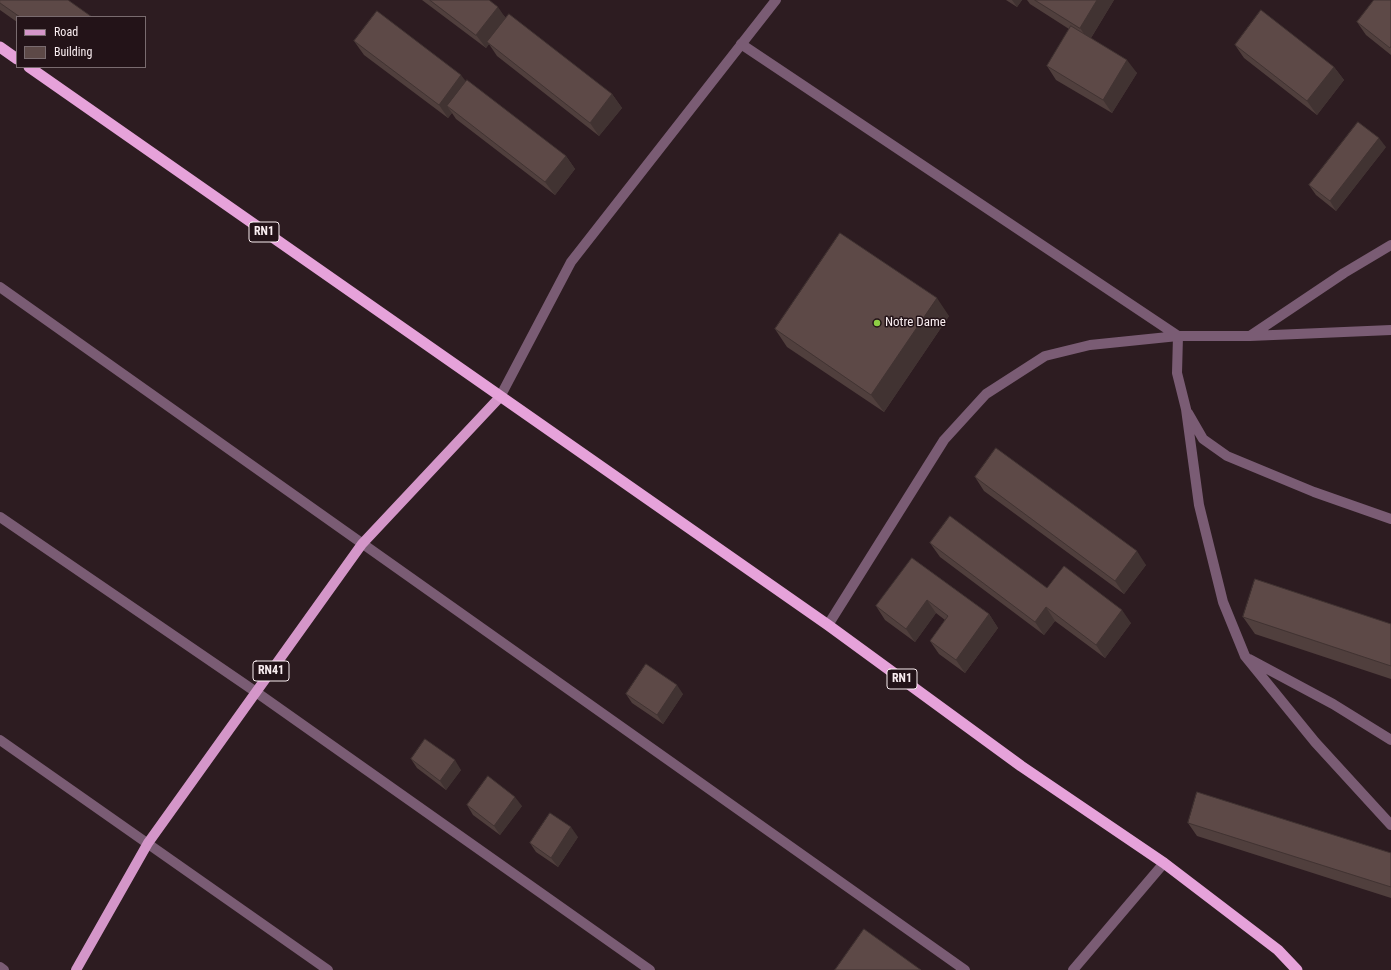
<!DOCTYPE html>
<html>
<head>
<meta charset="utf-8">
<style>
	body { margin:0 }
	#map { position:relative; width:1391px; height:970px; overflow:hidden; background:#2d1c21; font-family:"Roboto Condensed",sans-serif }
	canvas { display:block }
	.legend { position:absolute; left:16px; top:16px; width:130px; height:52px; box-sizing:border-box; background:#231318; border:1px solid #796b6f; margin:0; padding:5px 7px; list-style:none; font-size:12px; color:#faeef1 }
	.legend li { display:flex; align-items:center; gap:8px; height:20px }
	.legend b { width:20px; border:1px solid #796b6f }
</style>
</head>
<body>
<div id="map">
<canvas width="1391" height="970"></canvas>
<ul class="legend">
<li><b style="height:5px;background:#d496c9"></b>Road</li>
<li><b style="height:11px;background:#5d4947"></b>Building</li>
</ul>
</div>
<script>
const ctx = document.querySelector('canvas').getContext('2d');
ctx.lineJoin = 'round';
function strokePath(path, color, width, dash) {
  ctx.strokeStyle = color;
  ctx.lineWidth = width;
  ctx.lineCap = dash ? 'butt' : 'round';
  ctx.setLineDash(dash || []);
  ctx.stroke(path);
}
function paint(path, color) {
  ctx.fillStyle = color;
  ctx.fill(path, 'evenodd');
}
function write(font, color, halo, rows, align = 'center') {
  ctx.font = font + ' "Roboto Condensed",sans-serif';
  ctx.lineWidth = 3;
  ctx.setLineDash([]);
  ctx.textBaseline = 'middle';
  ctx.strokeStyle = halo;
  ctx.fillStyle = color;
  for (const [text, x, y, turn = 0] of rows) {
    ctx.save();
    ctx.translate(x, y);
    ctx.rotate((+turn || 0) * Math.PI / 180);
    ctx.textAlign = isNaN(turn) ? turn : align;
    if (halo) ctx.strokeText(text, 0, 0);
    ctx.fillText(text, 0, 0);
    ctx.restore();
  }
}
const service = new Path2D(`
	M1178,336L1177,373L1186,409L1199,505L1223,602L1245,656L1315,742L1391,825
	M1188,413L1203,439L1227,456L1314,492L1391,519
	M1249,659L1333,704L1391,740`);
const minor = new Path2D(`
	M741,44L1178,336
	M0,287L965,970
	M1250,336L1344,273L1391,245
	M0,517L256,692L650,970
	M828,625L944,440L986,394L1045,356L1090,345L1178,336H1250L1391,330
	M0,740L328,970
	M0,967L4,970
	M1073,970L1164,863`);
const tertiary = new Path2D(`
	M500,397L571,262L776,0`);
const primary = new Path2D(`
	M76,970L148,843L362,544L500,397`);
const trunk = new Path2D(`
	M0,47L17,59
	M29,67L828,625L1021,766L1164,863L1278,950L1297,970`);
const wall = new Path2D(`
	M0,0L92,17H17V22L0,10Z
	M422,0H489L506,18L612,94L622,108L599,136L497,56L489,44L486,48Z
	M1006,0H1022L1017,7Z
	M1027,0H1114L1091,38L1137,73L1112,113L1056,80L1047,66L1069,29L1030,4Z
	M1391,0V55L1366,35L1357,22Z
	M354,41L466,82L566,156L575,169L555,195L456,119L452,113L448,118L364,55Z
	M1235,45L1334,67L1344,80L1317,115L1244,58Z
	M1386,147L1336,211L1316,195L1309,185Z
	M949,316L884,412L787,347L775,329Z
	M975,477L1146,565L1124,594L984,491Z
	M930,543L1047,588L1131,623L1105,658L1055,621L1044,635L940,557Z
	M912,558L989,614L998,628L965,673L939,654L930,641L945,620L936,613L915,642L885,620L876,606Z
	M1243,617L1391,624V679L1255,634Z
	M626,694H683L663,724L632,703Z
	M411,759L461,770L446,790L417,768Z
	M467,805L522,806L500,835L473,815Z
	M1188,823L1391,853V898L1197,836Z
	M578,837L558,867L536,852L530,843Z`);
const shadedWall = new Path2D(`
	M1012,0H1022L1017,7Z
	M1097,0H1114L1089,41L1080,28Z
	M498,7L507,20L487,42L489,44L486,48L476,35Z
	M1127,60L1137,73L1112,113L1103,100Z
	M1334,67L1344,80L1317,115L1307,101Z
	M461,75L471,88L447,106L452,113L448,118L439,105Z
	M612,94L622,108L599,136L590,123Z
	M1379,138L1386,147L1336,211L1330,201Z
	M566,156L575,169L555,195L545,182Z
	M937,298L949,316L884,412L871,395Z
	M1137,551L1146,565L1124,594L1115,581Z
	M927,600L936,613L915,642L906,629Z
	M1046,607L1055,621L1044,635L1035,622Z
	M1122,610L1131,623L1105,658L1096,645Z
	M989,614L998,628L965,673L956,660Z
	M677,685L683,694L663,724L657,715Z
	M455,760L461,770L446,790L440,781Z
	M515,797L522,806L500,835L494,826Z
	M571,827L578,837L558,867L551,858Z`);
const building = new Path2D(`
	M0,0H68L92,17H20L0,3Z
	M430,0H489L498,7L476,35Z
	M1035,0H1097L1080,28Z
	M1374,0H1391V46L1390,48L1357,22Z
	M1261,10L1334,67L1307,101L1235,45Z
	M377,11L461,75L439,105L354,41Z
	M509,14L612,94L590,123L487,42Z
	M1071,26L1127,60L1103,100L1047,66Z
	M467,80L566,156L545,182L447,106Z
	M1358,122L1379,138L1330,201L1309,185Z
	M840,233L937,298L871,395L775,329Z
	M996,448L1137,551L1115,581L975,477Z
	M950,516L1047,588L1064,566L1122,610L1096,645L1046,607L1035,622L930,543Z
	M912,558L989,614L956,660L930,641L948,616L927,600L906,629L876,606Z
	M1255,579L1391,624V666L1243,617Z
	M646,664L677,685L657,715L626,694Z
	M425,739L455,760L440,781L411,759Z
	M488,776L515,797L494,826L467,805Z
	M1197,792L1391,853V887L1188,823Z
	M550,813L571,827L551,858L530,843Z
	M864,929L921,970H835Z`);
const markers = [
	[877,323,4,"#8dce44"]
];
const shields = [
	[264,232,30],
	[271,671,36],
	[902,679,30]
];
const shieldNames = [
	["RN1",264,232],
	["RN41",271,671],
	["RN1",902,679]
];
const poiNames = [
	["Notre Dame",885,323]
];
strokePath(service, '#7a5c74', 10);
strokePath(minor, '#7a5c74', 10);
strokePath(tertiary, '#7a5c74', 10);
strokePath(primary, '#d496c9', 10);
strokePath(trunk, '#e6a2da', 11);
paint(wall, '#503f3d');
paint(shadedWall, '#413332');
paint(building, '#5d4947');
strokePath(building, '#413332', 1);
for (const [x, y, r, color] of markers) {
  const dot = new Path2D();
  dot.arc(x, y, r, 0, 2 * Math.PI);
  ctx.fillStyle = color;
  ctx.fill(dot);
  strokePath(dot, '#231318', 1.5);
}
for (const [x, y, w] of shields) {
  const box = new Path2D();
  box.roundRect(x - w / 2, y - 10, w, 20, 3);
  ctx.fillStyle = '#231318';
  ctx.fill(box);
  strokePath(box, '#faeef1', 1);
}
write('bold 12px', '#faeef1', null, shieldNames);
write('13px', '#faeef1', '#231318', poiNames, 'left');
</script>
</body>
</html>
